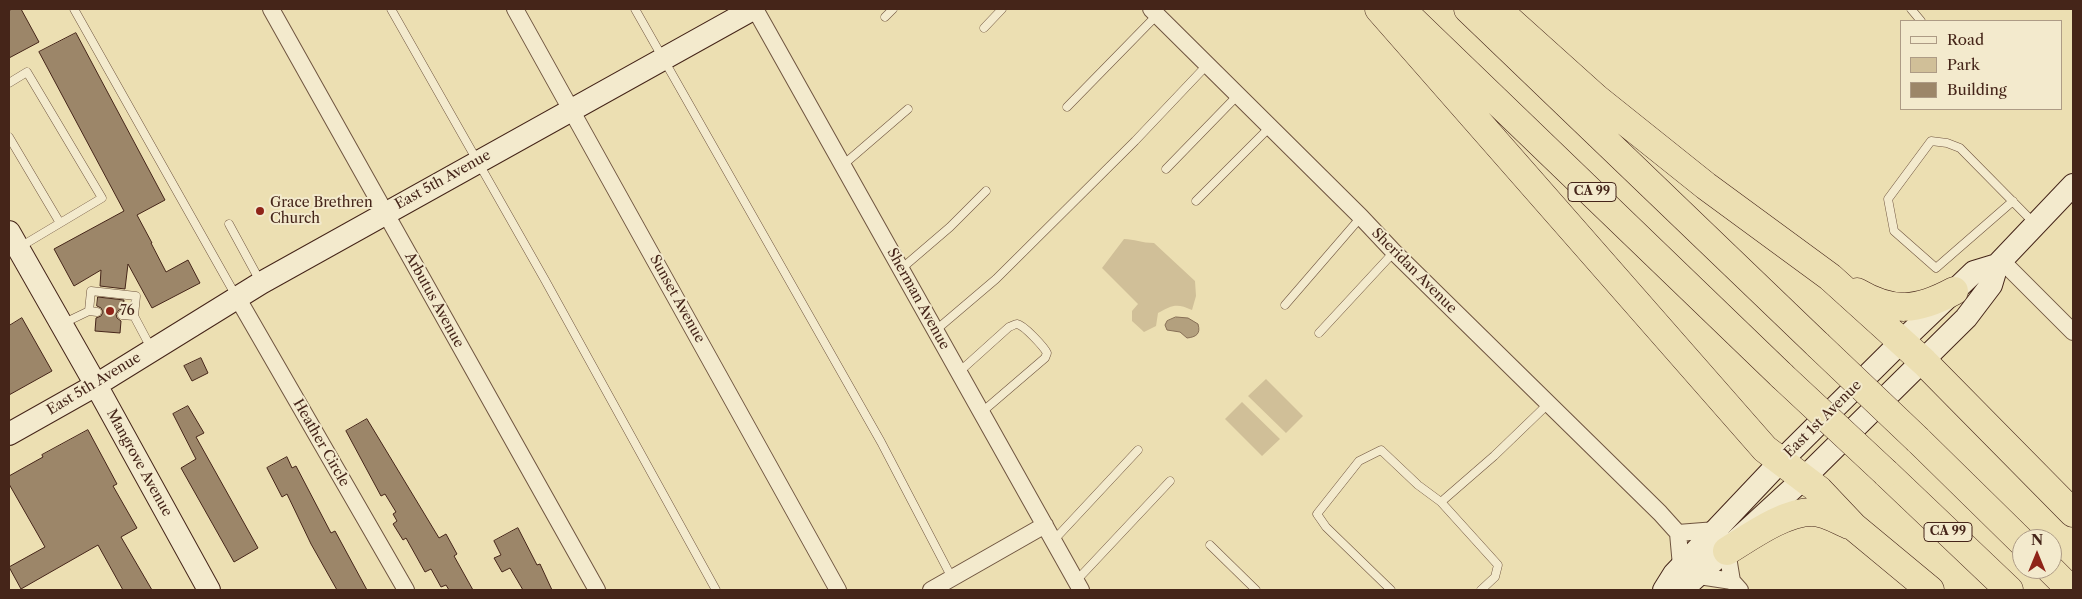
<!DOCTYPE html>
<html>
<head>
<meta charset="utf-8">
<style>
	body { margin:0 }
	#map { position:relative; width:2082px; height:599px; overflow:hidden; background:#ecdfb2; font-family:"Libre Caslon Text",serif }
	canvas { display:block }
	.frame { position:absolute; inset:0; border:10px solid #452519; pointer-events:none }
	.legend { position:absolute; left:1900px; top:20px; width:162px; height:90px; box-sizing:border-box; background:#f3eacd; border:1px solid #ad9b85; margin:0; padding:6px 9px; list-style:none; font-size:15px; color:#452519 }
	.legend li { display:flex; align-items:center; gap:10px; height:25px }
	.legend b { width:25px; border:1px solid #ad9b85 }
	.north { position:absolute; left:2012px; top:529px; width:50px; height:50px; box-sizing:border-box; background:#f3eacd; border:1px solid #ad9b85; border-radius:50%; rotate:0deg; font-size:14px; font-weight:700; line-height:20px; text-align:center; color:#452519 }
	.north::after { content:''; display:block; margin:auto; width:18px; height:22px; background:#8f2418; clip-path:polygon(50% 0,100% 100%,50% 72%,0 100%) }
</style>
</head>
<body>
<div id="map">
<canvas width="2082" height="599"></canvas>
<div class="frame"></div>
<ul class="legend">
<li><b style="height:6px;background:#f3eacd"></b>Road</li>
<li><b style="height:14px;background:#d0bf98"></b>Park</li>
<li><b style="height:14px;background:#9c8669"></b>Building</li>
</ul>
<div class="north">N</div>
</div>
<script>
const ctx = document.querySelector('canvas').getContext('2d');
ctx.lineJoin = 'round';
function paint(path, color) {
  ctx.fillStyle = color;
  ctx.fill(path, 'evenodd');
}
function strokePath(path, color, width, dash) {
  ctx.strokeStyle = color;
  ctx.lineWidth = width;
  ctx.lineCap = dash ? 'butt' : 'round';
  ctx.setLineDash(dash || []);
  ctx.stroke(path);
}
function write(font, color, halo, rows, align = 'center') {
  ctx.font = font + ' "Libre Caslon Text",serif';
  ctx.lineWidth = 4;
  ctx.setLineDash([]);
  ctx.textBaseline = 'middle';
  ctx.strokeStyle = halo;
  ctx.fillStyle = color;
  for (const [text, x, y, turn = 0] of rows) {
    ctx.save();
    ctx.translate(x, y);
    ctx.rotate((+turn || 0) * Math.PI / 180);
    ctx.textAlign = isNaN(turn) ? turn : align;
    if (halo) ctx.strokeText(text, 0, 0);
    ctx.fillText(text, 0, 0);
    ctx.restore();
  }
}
const green = new Path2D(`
	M1124,239C1134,239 1142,243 1154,243L1195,281L1196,296L1192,310C1177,303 1172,305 1158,313L1156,326L1144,332L1132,321V311L1138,304L1102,268Z
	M1266,379L1303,416L1286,433L1248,396Z
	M1242,402L1280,439L1262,456L1225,419Z`);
const water = new Path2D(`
	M1176,317L1188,318L1198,324C1201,334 1196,337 1187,338L1180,332L1167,330L1165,325L1167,321Z`);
const building = new Path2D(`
	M13,9H21L39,42L9,58V11Z
	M76,33L165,200L137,215L152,243H151L166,272L188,260L200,283L152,308L128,264L125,289L100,286L101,270L74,286L54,249L124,211L39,52Z
	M98,297L124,300L123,309L119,310L116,314L117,318L121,321L120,333L95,331L96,318L101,316L103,312L101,308L97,306Z
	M22,318L52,371L9,395V326Z
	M201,358L208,373L192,381L184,366Z
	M188,406L204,433L196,437L258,548L234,562L181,468L196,459L173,414Z
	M367,419L439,538L446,534L457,554L454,556L473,590H449L446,585L441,587L431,569L425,572L406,538L403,540L393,524L397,521L393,514L396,512L385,494L381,496L346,431Z
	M88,430L117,484L113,486L137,528L121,537L152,590H123L98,545L21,589L9,567L45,547L9,484V476L43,457L42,455Z
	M287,457L292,468L296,466L331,533L335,531L367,590H337L311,544L287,494L282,497L267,468Z
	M518,528L537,565L540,564L552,590H523L510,568L502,572L494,558L501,555L494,541Z`);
const lane = new Path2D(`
	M74,9L236,296
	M391,9L545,280L716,590
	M635,9L881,442L952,578
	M1911,9L1921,21
	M885,17L893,9
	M984,28L1002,9
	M9,83L27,72L102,198L20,247
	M1067,107L1157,15
	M9,137L60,223
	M843,165L908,109
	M1166,169L1238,95
	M1196,201L1270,127
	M2013,201L1936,268L1894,231L1888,199L1931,141L1947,143L1960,148L2034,223
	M229,224L260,281
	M901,269L950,227L986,191
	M1285,305L1361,217
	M89,311L91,291L136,296L134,316
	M122,315L134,316L151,348
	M64,323L89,311L97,312
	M936,330L996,279L1135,141L1208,64
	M1319,333L1394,252
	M959,372L1009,327C1012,326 1015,324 1017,324C1024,325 1044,347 1047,353L1045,358L982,412
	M1441,502L1494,456L1548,404
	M1054,540L1138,450
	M1210,545L1256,590
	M1076,581L1170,481
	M1391,590L1326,527L1317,514L1359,461L1381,450L1418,485L1441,502L1498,565L1495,577L1481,590`);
const street = new Path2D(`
	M271,9L597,590
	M515,9L838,590
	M755,9L1081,590
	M1151,9L1361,217L1394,252L1660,513L1678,533L1681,566
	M2001,260L2073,332
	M237,297L406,590
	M1678,533L1716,530
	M1727,551L1732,581L1740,590
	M1699,576L1732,581
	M931,590L1045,525`);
const secondary = new Path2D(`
	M9,232L96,385L209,590
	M9,434L96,385L261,283L753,9
	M1664,590L1674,574L1781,461L1901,342L1974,272L1997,265L2073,185
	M1682,590L1803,479L1966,318L1991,285L1997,265`);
const highway = new Path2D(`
	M1379,9L1765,449L1819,490L1854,527L1930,590
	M1401,9L1782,376
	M1468,9L1818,345
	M1497,9L1596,98L1706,186L1830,277L1924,362L2073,513
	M1857,292C1893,313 1917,311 1954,291
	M1918,440L2022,542
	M1886,473L2009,590
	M1727,551C1750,537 1784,512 1812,512C1825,512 1837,520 1849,525
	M2050,569L2071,590`);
const highwayBridge = new Path2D(`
	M1818,345L1918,440
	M1782,376L1886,473`);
const markers = [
	[260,211,5,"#8f2418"],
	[110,311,5,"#8f2418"]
];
const shields = [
	[1592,192,48],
	[1948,532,48]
];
const shieldNames = [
	["CA 99",1592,192],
	["CA 99",1948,532]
];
const streetNames = [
	["East 5th Avenue",443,180,-29],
	["Sheridan Avenue",1414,271,45],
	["Sunset Avenue",677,299,61],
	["Sherman Avenue",918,299,61],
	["Arbutus Avenue",434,300,61],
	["East 5th Avenue",94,384,-31],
	["East 1st Avenue",1823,419,-45],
	["Heather Circle",321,443,60],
	["Mangrove Avenue",139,463,61]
];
const poiNames = [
	["Grace Brethren",270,203],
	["Church",270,219],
	["76",120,311]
];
paint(green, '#d0bf98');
paint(water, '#b3a07e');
strokePath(water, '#876f56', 1);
paint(building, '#9c8669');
strokePath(building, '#452519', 1);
strokePath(lane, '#6f543f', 9);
strokePath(street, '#6f543f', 18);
strokePath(secondary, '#452519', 24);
strokePath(highway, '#452519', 29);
strokePath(lane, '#f3eacd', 8);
strokePath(street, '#f3eacd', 16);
strokePath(secondary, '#f3eacd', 22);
strokePath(highway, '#ecdfb2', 28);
strokePath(highwayBridge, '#452519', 29, []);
strokePath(highwayBridge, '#ecdfb2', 28);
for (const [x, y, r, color] of markers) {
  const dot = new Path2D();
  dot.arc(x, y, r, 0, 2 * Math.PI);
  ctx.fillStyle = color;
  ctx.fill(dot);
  strokePath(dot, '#f3eacd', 2);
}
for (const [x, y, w] of shields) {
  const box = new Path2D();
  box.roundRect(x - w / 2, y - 9.5, w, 19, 4);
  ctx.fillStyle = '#f3eacd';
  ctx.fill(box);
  strokePath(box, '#452519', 1);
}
write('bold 12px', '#452519', null, shieldNames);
write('14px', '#452519', '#f3eacd', streetNames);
write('14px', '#452519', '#f3eacd', poiNames, 'left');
</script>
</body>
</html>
